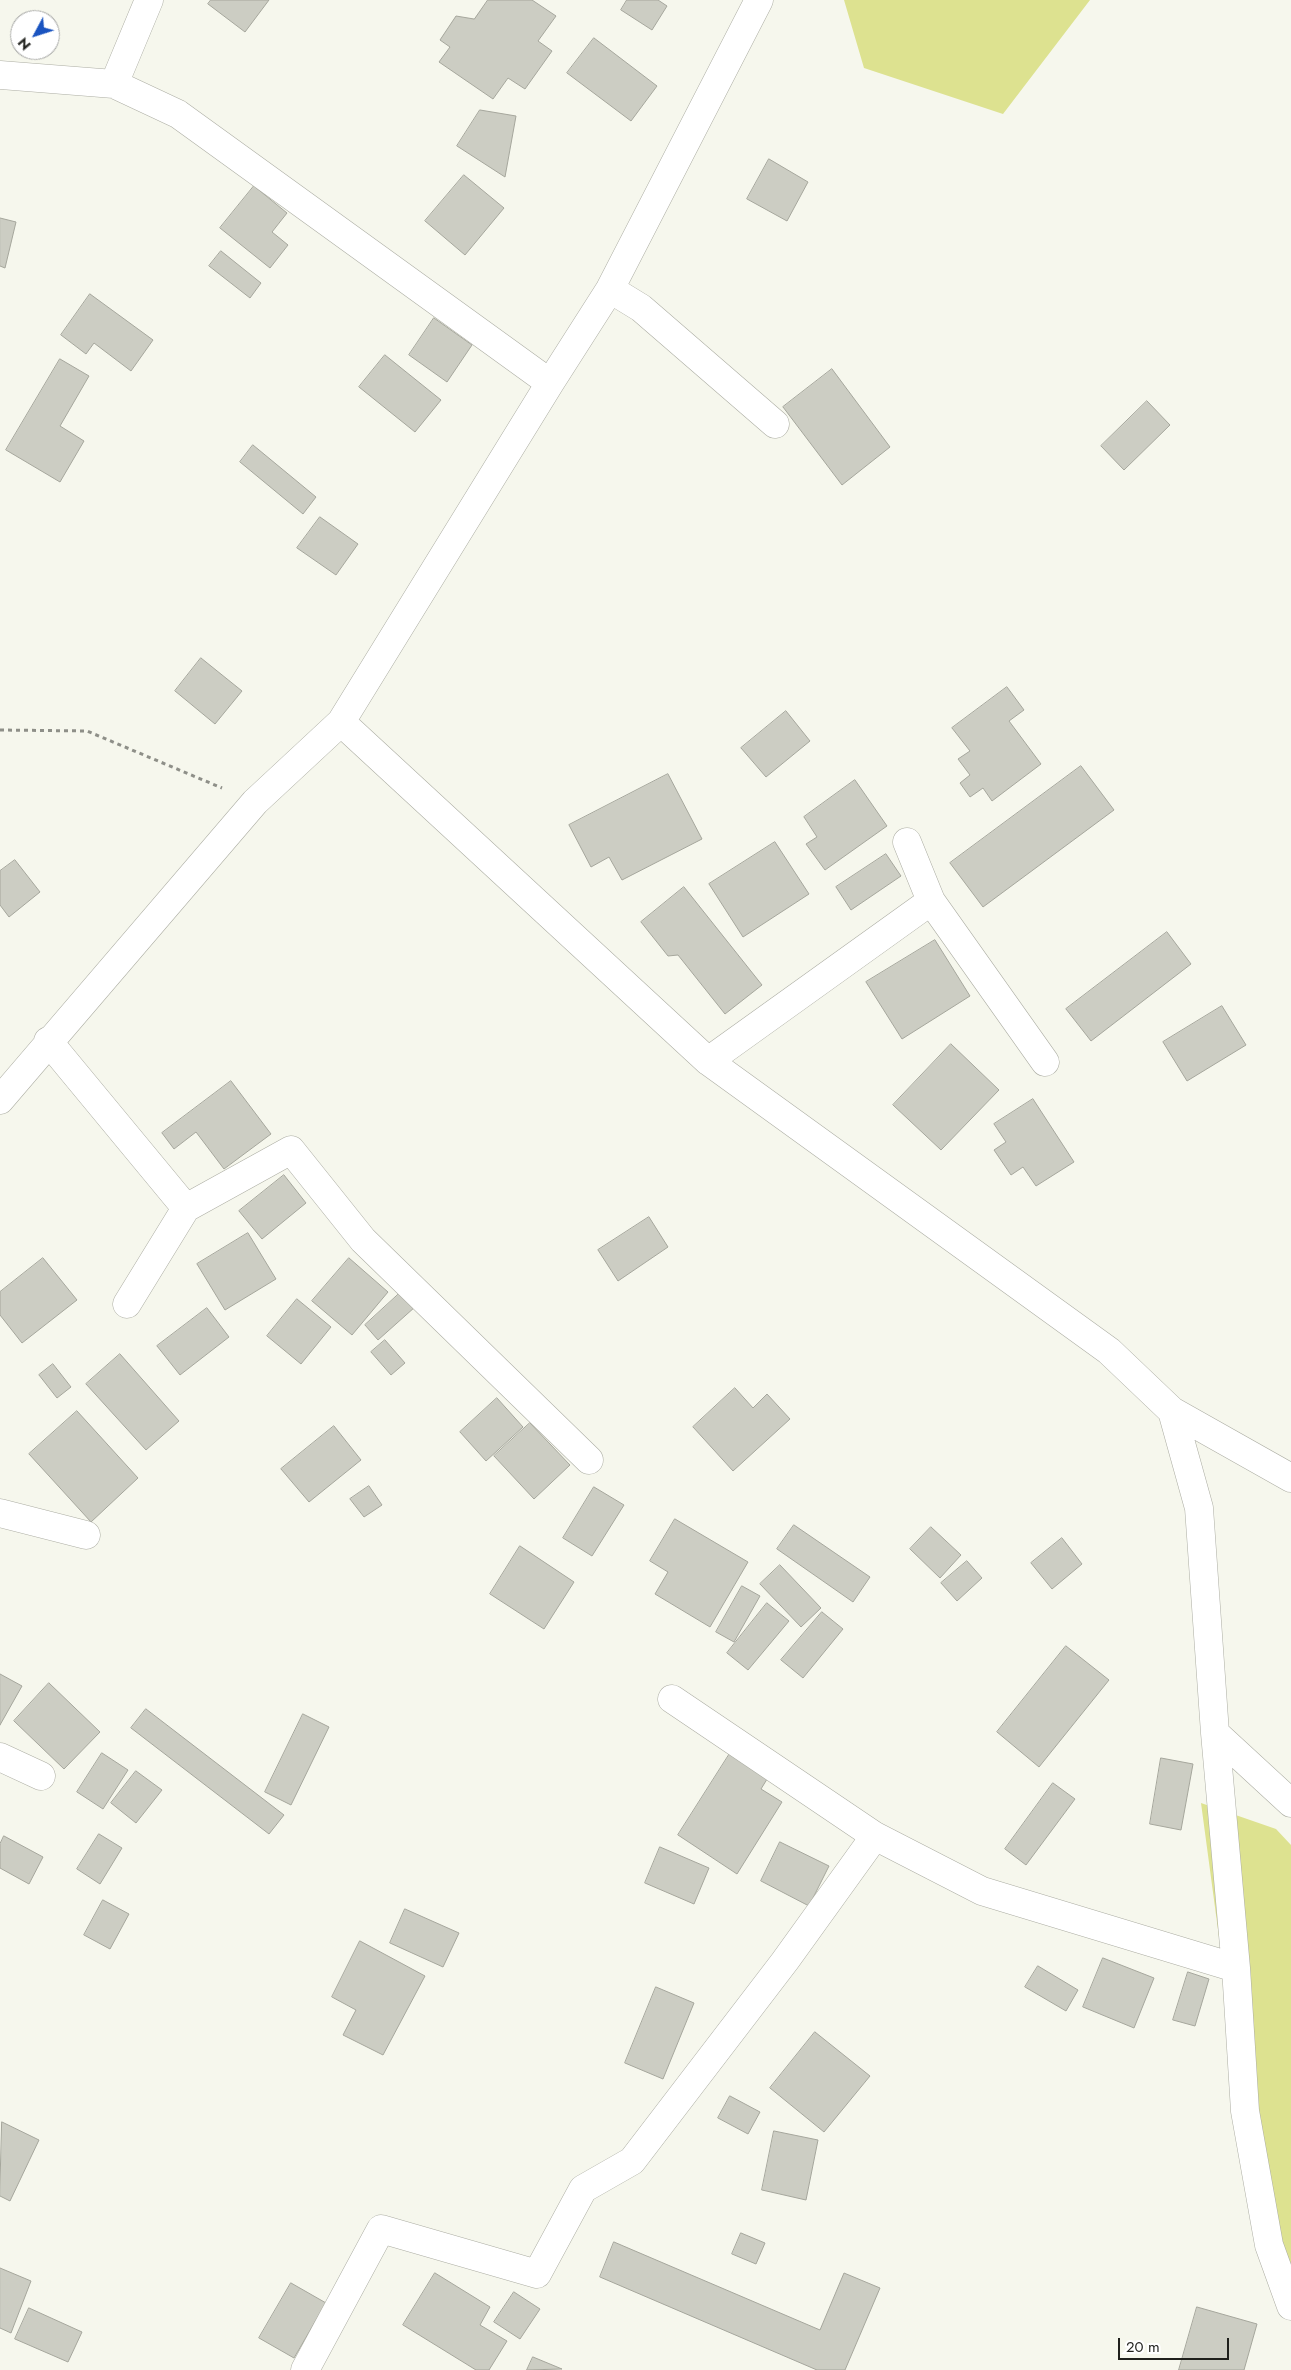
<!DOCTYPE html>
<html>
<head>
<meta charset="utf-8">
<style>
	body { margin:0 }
	#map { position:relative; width:1291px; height:2370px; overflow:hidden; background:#f6f7ed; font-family:Jost,sans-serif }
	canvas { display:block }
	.north { position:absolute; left:10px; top:10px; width:50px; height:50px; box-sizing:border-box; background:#fff; border:1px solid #a5a6a4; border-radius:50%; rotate:230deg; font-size:14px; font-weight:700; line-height:20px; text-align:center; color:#1f201c }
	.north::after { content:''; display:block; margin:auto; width:18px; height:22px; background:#1a54c0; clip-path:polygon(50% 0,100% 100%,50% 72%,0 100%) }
	.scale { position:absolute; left:1118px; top:2338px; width:111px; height:22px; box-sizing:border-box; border:2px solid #1f201c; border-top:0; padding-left:6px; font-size:15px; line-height:18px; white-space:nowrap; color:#1f201c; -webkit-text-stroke:4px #fff; paint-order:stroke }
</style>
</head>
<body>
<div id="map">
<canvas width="1291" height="2370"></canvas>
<div class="north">N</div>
<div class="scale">20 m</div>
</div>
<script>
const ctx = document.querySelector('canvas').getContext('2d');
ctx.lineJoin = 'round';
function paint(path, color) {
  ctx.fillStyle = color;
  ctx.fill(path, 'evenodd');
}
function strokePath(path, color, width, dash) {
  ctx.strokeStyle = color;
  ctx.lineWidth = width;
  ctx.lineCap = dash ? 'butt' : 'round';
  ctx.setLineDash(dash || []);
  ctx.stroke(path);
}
const green = new Path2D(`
	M844,0H1090L1003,114L864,68Z
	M1201,1803L1276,1829L1291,1845V2305L1223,1967Z`);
const building = new Path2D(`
	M211,0H269L245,32L208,4Z
	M488,0H532L556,16L538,41L552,51L525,89L508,78L493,99L439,62L450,47L440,40L456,16L474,19Z
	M627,0H658L667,6L652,30L621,10Z
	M594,38L657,86L631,121L567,73Z
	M480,110L516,116L505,177L457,146Z
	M769,159L808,182L787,221L747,199Z
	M464,175L504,208L465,255L425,221Z
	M254,186L287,213L272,232L288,245L270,268L220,228Z
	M0,218L16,222L5,268L0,266Z
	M221,251L261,283L250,298L209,266Z
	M90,294L153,340L131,371L94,343L86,354L61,335Z
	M434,318L472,345L447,382L409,355Z
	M385,355L441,400L415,432L359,387Z
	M60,359L89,376L60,426L84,441L60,482L6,450Z
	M832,369L890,447L842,485L783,407Z
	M1147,401L1170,425L1124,470L1101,446Z
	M253,445L316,497L303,514L240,462Z
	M320,517L358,544L336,575L297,548Z
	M201,658L242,691L215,724L175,691Z
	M1007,687L1024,710L1009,721L1041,764L992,801L983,788L970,797L960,783L970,775L958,759L970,751L952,728Z
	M786,711L810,741L766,777L741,748Z
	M1081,766L1114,810L983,907L950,863Z
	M668,774L702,839L622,880L609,857L591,867L569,825Z
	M855,780L887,826L825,870L806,844L817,837L804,817Z
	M775,842L809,894L743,937L709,884Z
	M886,854L901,876L851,910L836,887Z
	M15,860L40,892L9,917L0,905V871Z
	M684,887L762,985L725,1014L678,955L668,956L641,922Z
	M1167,932L1191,964L1091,1041L1066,1009Z
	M935,940L970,996L902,1039L866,982Z
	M1222,1006L1246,1045L1187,1081L1163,1042Z
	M951,1044L999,1090L941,1150L893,1105Z
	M231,1081L271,1134L224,1169L196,1132L174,1149L162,1133Z
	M1033,1099L1074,1162L1036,1186L1023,1167L1011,1175L994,1150L1006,1142L994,1124Z
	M284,1175L306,1203L262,1239L239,1211Z
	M649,1217L668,1247L618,1281L598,1250Z
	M248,1233L276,1279L225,1310L197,1264Z
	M43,1258L77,1300L22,1343L0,1315V1292Z
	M349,1258L388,1292L352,1335L312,1301Z
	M401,1292L415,1307L378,1340L365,1325Z
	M297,1299L331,1327L301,1364L267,1336Z
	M207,1308L229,1337L180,1375L157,1346Z
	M385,1340L405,1363L391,1375L371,1352Z
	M120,1354L179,1421L146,1450L86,1384Z
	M53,1364L71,1387L57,1398L39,1375Z
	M735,1388L753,1408L767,1394L790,1419L733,1471L693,1427Z
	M497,1398L523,1427L486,1461L460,1432Z
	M77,1411L138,1478L91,1522L29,1454Z
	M530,1423L570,1465L534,1499L494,1456Z
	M334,1426L361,1460L309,1502L281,1469Z
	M369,1486L382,1505L364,1517L350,1499Z
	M594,1487L624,1505L592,1556L563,1538Z
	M675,1519L748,1562L710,1627L655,1594L668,1572L650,1561Z
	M794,1525L870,1577L853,1602L777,1549Z
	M931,1527L961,1555L940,1578L910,1549Z
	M1062,1538L1082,1564L1052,1589L1031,1563Z
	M520,1546L574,1582L544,1629L490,1594Z
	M967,1561L982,1578L957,1601L941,1583Z
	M780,1565L821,1608L801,1627L760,1584Z
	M742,1586L760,1596L734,1642L716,1632Z
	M767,1603L789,1621L748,1670L727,1653Z
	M822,1612L843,1629L803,1678L781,1660Z
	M1066,1646L1109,1680L1039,1767L997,1732Z
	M0,1674L22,1686L0,1725Z
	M49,1683L100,1732L64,1769L14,1721Z
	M146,1709L284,1815L269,1834L131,1728Z
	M303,1714L329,1727L291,1805L265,1792Z
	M734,1747L772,1771L761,1789L782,1802L737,1874L678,1835Z
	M102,1753L128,1770L103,1809L77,1792Z
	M1161,1758L1193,1764L1181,1830L1150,1824Z
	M136,1771L162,1790L136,1823L111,1803Z
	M1053,1783L1075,1799L1026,1865L1005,1849Z
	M99,1834L122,1848L100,1884L77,1869Z
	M4,1836L43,1857L29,1884L0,1868V1844Z
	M780,1842L829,1866L809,1906L761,1881Z
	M660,1847L709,1868L694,1904L645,1883Z
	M103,1900L129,1914L110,1949L84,1935Z
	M405,1909L459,1933L443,1967L390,1943Z
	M360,1941L425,1976L383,2055L343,2035L356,2010L332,1997Z
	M1103,1958L1154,1978L1134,2028L1083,2007Z
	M1038,1966L1078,1990L1066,2011L1025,1987Z
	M1188,1972L1209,1979L1195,2026L1173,2020Z
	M656,1987L694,2003L663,2079L625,2063Z
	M815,2032L870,2076L824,2132L770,2088Z
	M730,2096L760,2112L748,2134L718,2118Z
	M2,2122L39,2140L10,2201L0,2196Z
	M774,2131L818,2140L806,2200L762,2190Z
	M741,2233L765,2243L756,2264L732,2254Z
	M614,2242L820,2330L844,2273L880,2288L845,2370H817L600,2277Z
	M0,2268L31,2281L11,2333L0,2328Z
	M435,2273L490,2307L480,2325L507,2341L489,2370H476L403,2325Z
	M291,2283L326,2303L294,2358L259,2338Z
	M514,2292L540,2309L520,2339L494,2322Z
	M1197,2307L1257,2324L1244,2370H1179Z
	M29,2308L82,2332L68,2362L15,2339Z
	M533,2357L562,2369L527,2370Z`);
const path = new Path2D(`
	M0,730L87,731L222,788`);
const minor = new Path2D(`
	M0,75L114,84L178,114L550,383
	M114,84L149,0
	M610,289L641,308L775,424
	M341,722L708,1061L1109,1351L1172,1411L1199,1508L1215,1733L1236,1968L1245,2111L1269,2245L1291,2306
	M907,842L931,901L1045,1062
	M48,1041L186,1208
	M708,1061L931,901
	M0,1100L255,802L341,722L550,383L610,289L759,0
	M127,1304L186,1208L291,1150L363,1240L589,1460
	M1172,1411L1291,1478
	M0,1513L86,1535
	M672,1699L875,1836L982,1891L1236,1968
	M1215,1733L1291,1803
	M0,1757L41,1776
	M305,2370L381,2229L537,2274L583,2189L632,2161L785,1961L875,1836`);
paint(green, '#dde290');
paint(building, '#cccdc3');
strokePath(building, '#a5a69c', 1);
strokePath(minor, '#acada3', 29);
strokePath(path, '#8e8f88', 3, [4, 4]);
strokePath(minor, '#fff', 28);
</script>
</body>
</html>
